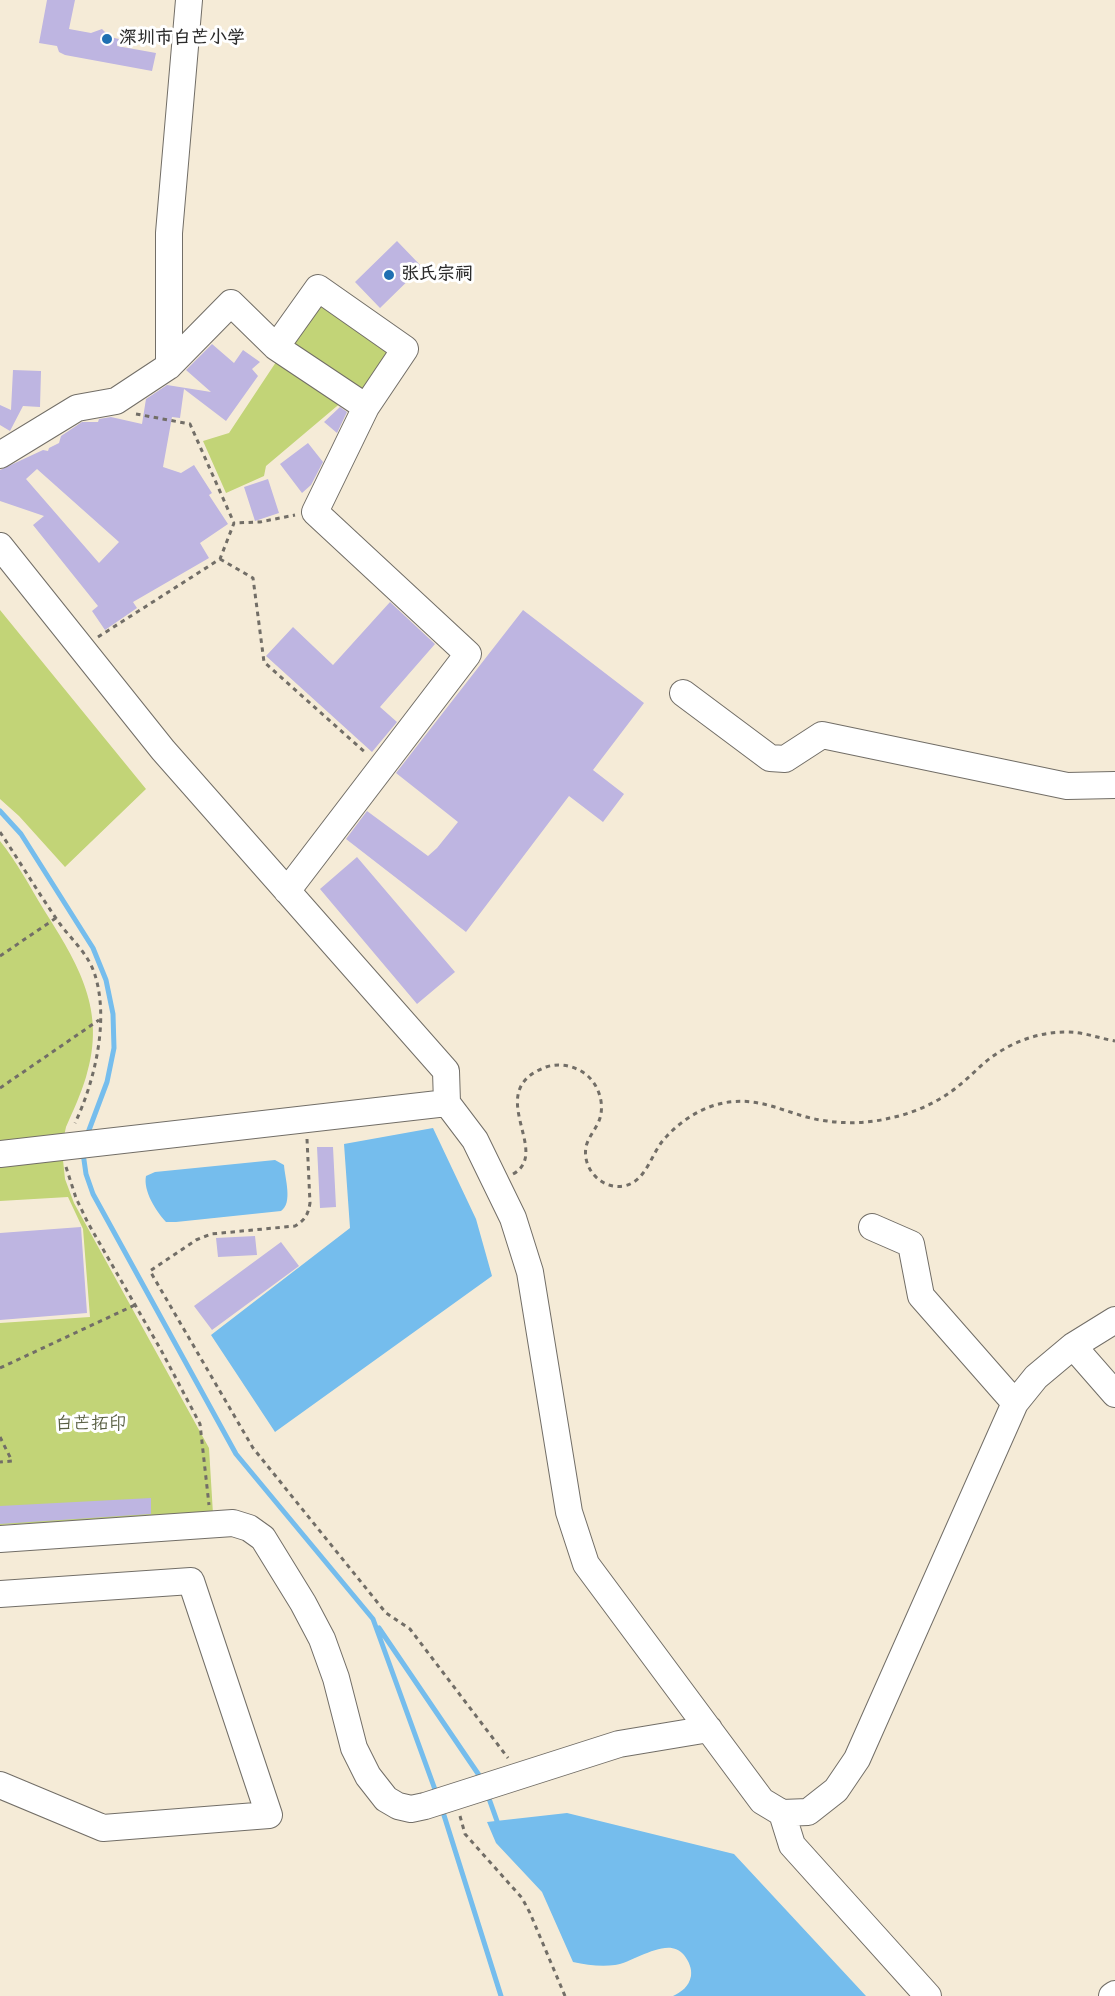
<!DOCTYPE html>
<html>
<head>
<meta charset="utf-8">
<style>
	body { margin:0 }
	canvas { display:block; background:#f5ebd7 }
</style>
</head>
<body>
<canvas width="1115" height="1996"></canvas>
<script>
const ctx = document.querySelector('canvas').getContext('2d');
ctx.lineJoin = 'round';
function paint(path, color) {
  ctx.fillStyle = color;
  ctx.fill(path, 'evenodd');
}
function strokePath(path, color, width, dash) {
  ctx.strokeStyle = color;
  ctx.lineWidth = width;
  ctx.lineCap = dash ? 'butt' : 'round';
  ctx.setLineDash(dash || []);
  ctx.stroke(path);
}
function write(font, color, halo, rows, align = 'center') {
  ctx.font = font + ' Mynerve,"LXGW WenKai TC",sans-serif';
  ctx.lineWidth = 6;
  ctx.setLineDash([]);
  ctx.textBaseline = 'middle';
  ctx.strokeStyle = halo;
  ctx.fillStyle = color;
  for (const [text, x, y, turn = 0] of rows) {
    ctx.save();
    ctx.translate(x, y);
    ctx.rotate((+turn || 0) * Math.PI / 180);
    ctx.textAlign = isNaN(turn) ? turn : align;
    if (halo) ctx.strokeText(text, 0, 0);
    ctx.fillText(text, 0, 0);
    ctx.restore();
  }
}
const green = new Path2D(`
	M319,303L390,350L362,392L291,344Z
	M280,356L343,401L266,466L264,476L226,493L203,441L229,433Z
	M0,610L146,789L65,867L19,816L0,799Z
	M0,841C17,862 30,887 44,910C78,964 107,1010 86,1077C81,1094 73,1111 66,1127L64,1136L0,1143Z
	M63,1160L65,1179L74,1203L209,1448L213,1514L0,1525V1323L90,1317L83,1229L68,1197L0,1201V1167Z`);
const water = new Path2D(`
	M433,1128L476,1219L492,1276L275,1432L211,1335L350,1228L344,1144Z
	M275,1160L284,1165C285,1179 293,1203 281,1211L176,1222H166C156,1211 143,1191 146,1176L155,1172Z
	M567,1813L734,1854L866,1996H673C681,1992 689,1987 691,1976C692,1968 689,1962 684,1955C668,1935 635,1962 615,1965C601,1967 587,1965 573,1962L542,1892L496,1843L487,1822Z`);
const stream = new Path2D(`
	M0,811L21,834L93,948L106,980L113,1014L114,1048L107,1082L86,1138
	M83,1153L86,1174L93,1194L236,1454L373,1619L437,1795
	M379,1628L483,1781
	M487,1793L497,1821
	M442,1809L501,1996`);
const building = new Path2D(`
	M47,0H75L69,29L91,33L102,29L110,37L119,39L117,46L156,53L152,71L65,55L59,52L57,46L39,43Z
	M397,241L422,267L380,308L355,282Z
	M212,344L234,363L243,350L260,362L252,369L258,376L226,421L184,389L180,418L172,417L163,467L181,473L194,465L212,493L209,495L228,524L200,543L209,558L133,602L137,608L105,630L92,611L98,606L33,525L44,516L0,501V470L43,450L48,451L49,448L59,443L61,436L82,422H98L99,419L111,417L142,424L146,399L167,385L211,392L186,370ZM37,469L119,542L99,563L26,479Z
	M13,370L41,371L40,407L23,406L10,431L0,425V405L11,410Z
	M340,407L347,412L337,433L324,422Z
	M308,443L323,462L311,485L302,493L280,464Z
	M268,479L279,513L255,521L244,487Z
	M390,602L435,644L380,707L397,722L372,752L266,656L293,627L333,665Z
	M523,610L644,703L593,770L624,794L603,822L569,796L466,932L346,839L367,811L428,856L437,848L458,822L396,773Z
	M357,857L455,972L417,1004L320,889Z
	M317,1147H333L336,1207L320,1208Z
	M81,1227L87,1313L0,1320V1233Z
	M255,1236L257,1255L218,1257L216,1238Z
	M281,1242L299,1266L212,1330L194,1306Z
	M151,1498V1514L0,1524V1506Z`);
const path = new Path2D(`
	M136,414L190,424L234,523
	M220,559L253,578L264,662L366,753
	M98,637L220,559L234,523L260,522L295,515
	M0,832C20,862 39,894 60,924C72,940 87,953 94,972C110,1018 95,1081 75,1123
	M0,956L56,918
	M0,1088L99,1020
	M307,1139L310,1203C308,1215 305,1220 295,1226L211,1234L196,1240L150,1271L253,1448L386,1613L410,1629L508,1758
	M66,1167L76,1198L88,1223L161,1350L200,1424L209,1505
	M513,1174C553,1152 481,1091 546,1067C558,1063 570,1065 581,1071C597,1080 605,1101 600,1118C597,1128 588,1137 586,1147C582,1168 601,1190 624,1186C648,1181 651,1151 667,1136C679,1123 695,1112 712,1106C758,1091 785,1116 827,1121C847,1124 870,1123 890,1118C910,1114 932,1105 949,1093C961,1085 972,1074 983,1064C1006,1044 1036,1032 1066,1032C1084,1032 1098,1038 1115,1041
	M0,1368L135,1305
	M0,1437L12,1461L0,1462
	M460,1816L465,1834L522,1898L530,1913L565,1996`);
const minor = new Path2D(`
	M276,347L318,288L405,349L366,407L315,512L468,654L287,891
	M169,366V233L189,0
	M0,455L77,408L116,401L169,366L231,303L276,347L366,407
	M0,546L163,750L446,1071L447,1103L475,1140L513,1218L530,1272L569,1512L586,1564L762,1801L782,1813L808,1812L836,1790L857,1759L1015,1403L1036,1377L1073,1346L1115,1320
	M683,693L770,758L785,759L822,735L1067,786L1115,785
	M0,1154L447,1103
	M872,1227L911,1244L921,1296L1015,1403
	M1073,1346L1115,1394
	M0,1539L233,1523L249,1528L263,1538L303,1603L322,1639L336,1678L354,1748L368,1776L386,1799L398,1806L411,1809L425,1806L619,1744L709,1729
	M0,1594L191,1581L269,1815L103,1828L0,1785
	M782,1813L792,1845L928,1996
	M1112,1996L1115,1994`);
const markers = [
	[107,39,6,"#1f6fb2"],
	[389,275,6,"#1f6fb2"]
];
const poiNames = [
	["深圳市白芒小学",119,39],
	["张氏宗祠",401,275]
];
const parkNames = [
	["白芒拓印",91,1425]
];
paint(green, '#c2d477');
paint(water, '#75bded');
strokePath(stream, '#75bded', 5);
paint(building, '#beb5e1');
strokePath(minor, '#726e67', 28);
strokePath(path, '#726e67', 3, [4.5, 4.5]);
strokePath(minor, '#fff', 26);
for (const [x, y, r, color] of markers) {
  const dot = new Path2D();
  dot.arc(x, y, r, 0, 2 * Math.PI);
  ctx.fillStyle = color;
  ctx.fill(dot);
  strokePath(dot, '#fff', 2);
}
write('bold 18px', '#2b2b2b', '#fff', poiNames, 'left');
write('18px', '#585e42', '#fff', parkNames);
</script>
</body>
</html>
